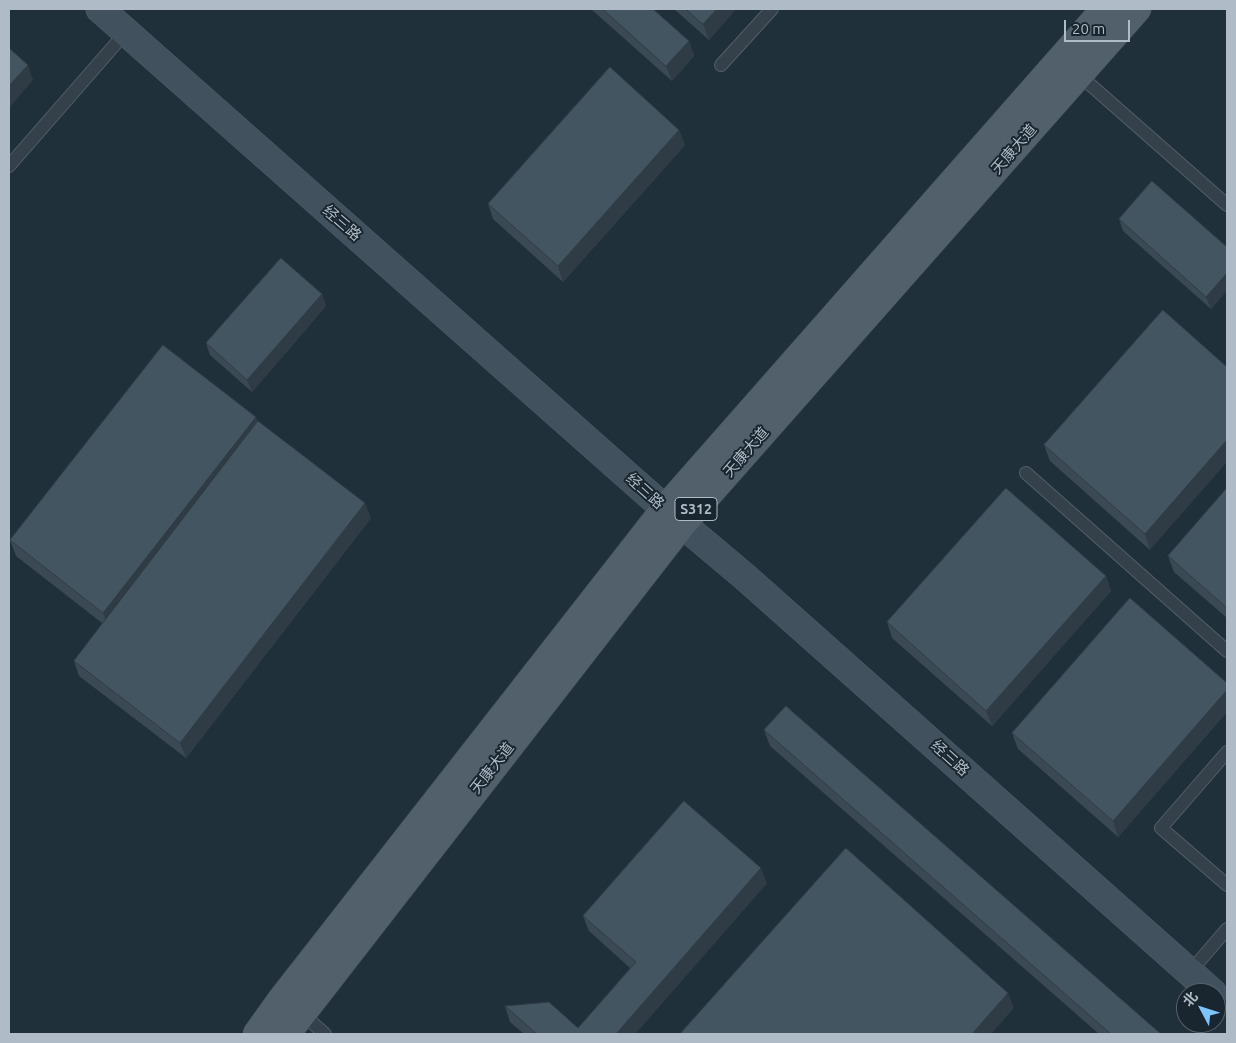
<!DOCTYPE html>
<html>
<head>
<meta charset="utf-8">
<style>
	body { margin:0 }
	#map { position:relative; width:1236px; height:1043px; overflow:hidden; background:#20303b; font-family:Ubuntu,"Noto Sans SC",sans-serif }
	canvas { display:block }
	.frame { position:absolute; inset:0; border:10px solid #afbcc7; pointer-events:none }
	.north { position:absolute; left:1176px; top:983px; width:50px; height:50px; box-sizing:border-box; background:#19262f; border:1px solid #55626c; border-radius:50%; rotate:310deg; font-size:14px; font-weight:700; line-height:20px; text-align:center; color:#afbcc7 }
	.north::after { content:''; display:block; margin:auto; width:18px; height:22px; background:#7dc3fe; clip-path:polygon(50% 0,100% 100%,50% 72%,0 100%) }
	.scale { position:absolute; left:1064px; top:20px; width:66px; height:22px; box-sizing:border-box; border:2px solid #afbcc7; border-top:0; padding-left:6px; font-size:15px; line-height:18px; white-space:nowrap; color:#afbcc7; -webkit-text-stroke:4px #19262f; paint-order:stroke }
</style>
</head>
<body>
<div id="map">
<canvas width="1236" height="1043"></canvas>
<div class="frame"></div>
<div class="north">北</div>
<div class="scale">20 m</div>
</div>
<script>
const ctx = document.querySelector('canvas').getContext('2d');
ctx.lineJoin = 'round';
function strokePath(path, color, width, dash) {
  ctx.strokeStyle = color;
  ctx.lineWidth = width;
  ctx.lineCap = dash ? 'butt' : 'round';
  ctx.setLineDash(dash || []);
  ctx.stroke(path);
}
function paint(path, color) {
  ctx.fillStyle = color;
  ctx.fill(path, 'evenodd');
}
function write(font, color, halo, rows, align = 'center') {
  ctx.font = font + ' Ubuntu,"Noto Sans SC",sans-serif';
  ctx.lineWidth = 4;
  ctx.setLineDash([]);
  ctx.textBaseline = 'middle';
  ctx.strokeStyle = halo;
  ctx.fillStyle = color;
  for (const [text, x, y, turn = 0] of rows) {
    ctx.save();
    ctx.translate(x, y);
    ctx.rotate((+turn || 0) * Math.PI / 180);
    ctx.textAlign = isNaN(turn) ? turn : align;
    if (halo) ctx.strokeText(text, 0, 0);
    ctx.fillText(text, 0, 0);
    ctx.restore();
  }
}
const lane = new Path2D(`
	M721,65L772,9
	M1077,73L1227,205
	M9,166L126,32
	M1026,473L1227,651
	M1227,752L1161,828L1227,885
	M1190,972L1227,929
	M300,1012L325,1034`);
const secondary = new Path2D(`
	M100,9L682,524L745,577L1213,993`);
const primary = new Path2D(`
	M257,1034L282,999L665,509L1105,9
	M286,1034L682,524L1137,9`);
const wall = new Path2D(`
	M591,9H653L689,41L694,56L672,81Z
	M674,9H736L709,40Z
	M679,130L685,145L563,282L493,219L488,204Z
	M1119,219L1227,247V290L1211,309L1123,231Z
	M322,294L326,306L252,392L210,355L206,343Z
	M1163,310L1150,550L1050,461L1044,445Z
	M258,422L371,518L186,758L79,676L74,661L102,623L16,556L10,540Z
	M1227,488V618L1174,572L1168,556Z
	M1106,576L1111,591L992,726L892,638L887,622Z
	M1227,683V712L1118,837L1018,749L1012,733Z
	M764,730L1161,1034H1099L770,746Z
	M767,883L635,1034H524L510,1022L505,1006L578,1028L630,968L589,931L583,916Z`);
const shadedWall = new Path2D(`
	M717,9H736L709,40L703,24Z
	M689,41L694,56L672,81L666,66Z
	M28,65L33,80L9,108V86Z
	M679,130L685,145L563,282L558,266Z
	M1227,273V290L1211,309L1206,297Z
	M322,294L326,306L252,392L247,380Z
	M256,417L262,433L109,628L103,613Z
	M1227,440V462L1150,550L1145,534Z
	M365,503L371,518L186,758L180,743Z
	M1106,576L1111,591L992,726L986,711Z
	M1227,690V712L1118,837L1113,821Z
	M761,868L767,883L635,1034H616Z
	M1008,993L1014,1008L991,1034H972Z`);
const building = new Path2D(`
	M603,9H653L689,41L666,66Z
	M686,9H717L703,24Z
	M9,48L28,65L9,86Z
	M610,67L679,130L558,266L488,204Z
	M1152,181L1227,247V273L1206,297L1119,219Z
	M281,258L322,294L247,380L206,343Z
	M1163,310L1227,367V440L1145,534L1044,445Z
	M163,345L256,417L103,613L10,540Z
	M258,421L365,503L180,743L74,661Z
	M1006,488L1106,576L986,711L887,622Z
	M1227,488V608L1168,556Z
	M1130,598L1227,683V690L1113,821L1012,733Z
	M786,706L1161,1034H1111L764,730Z
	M684,801L761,868L616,1034H537L505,1006L549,1002L578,1028L636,962L583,916Z
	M846,848L1008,993L972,1034H680Z`);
const shields = [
	[696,509,42]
];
const shieldNames = [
	["S312",696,509]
];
const streetNames = [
	["天康大道",1014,149,-49],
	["经三路",342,223,41],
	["天康大道",746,452,-49],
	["经三路",645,491,42],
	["经三路",950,758,42],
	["天康大道",492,768,-52]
];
strokePath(lane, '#525f69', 14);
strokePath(secondary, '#525f69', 29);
strokePath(primary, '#404d57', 29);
strokePath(lane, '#34414b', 12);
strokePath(secondary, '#42515e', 28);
strokePath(primary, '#52606b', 28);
paint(wall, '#3a4954');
paint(shadedWall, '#303c45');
paint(building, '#445562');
strokePath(building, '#303c45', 1);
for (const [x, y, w] of shields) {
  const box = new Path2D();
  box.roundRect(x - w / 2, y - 11.5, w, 23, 4);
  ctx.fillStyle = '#19262f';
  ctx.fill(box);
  strokePath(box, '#afbcc7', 1);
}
write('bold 14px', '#afbcc7', null, shieldNames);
write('15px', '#afbcc7', '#19262f', streetNames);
</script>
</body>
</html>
